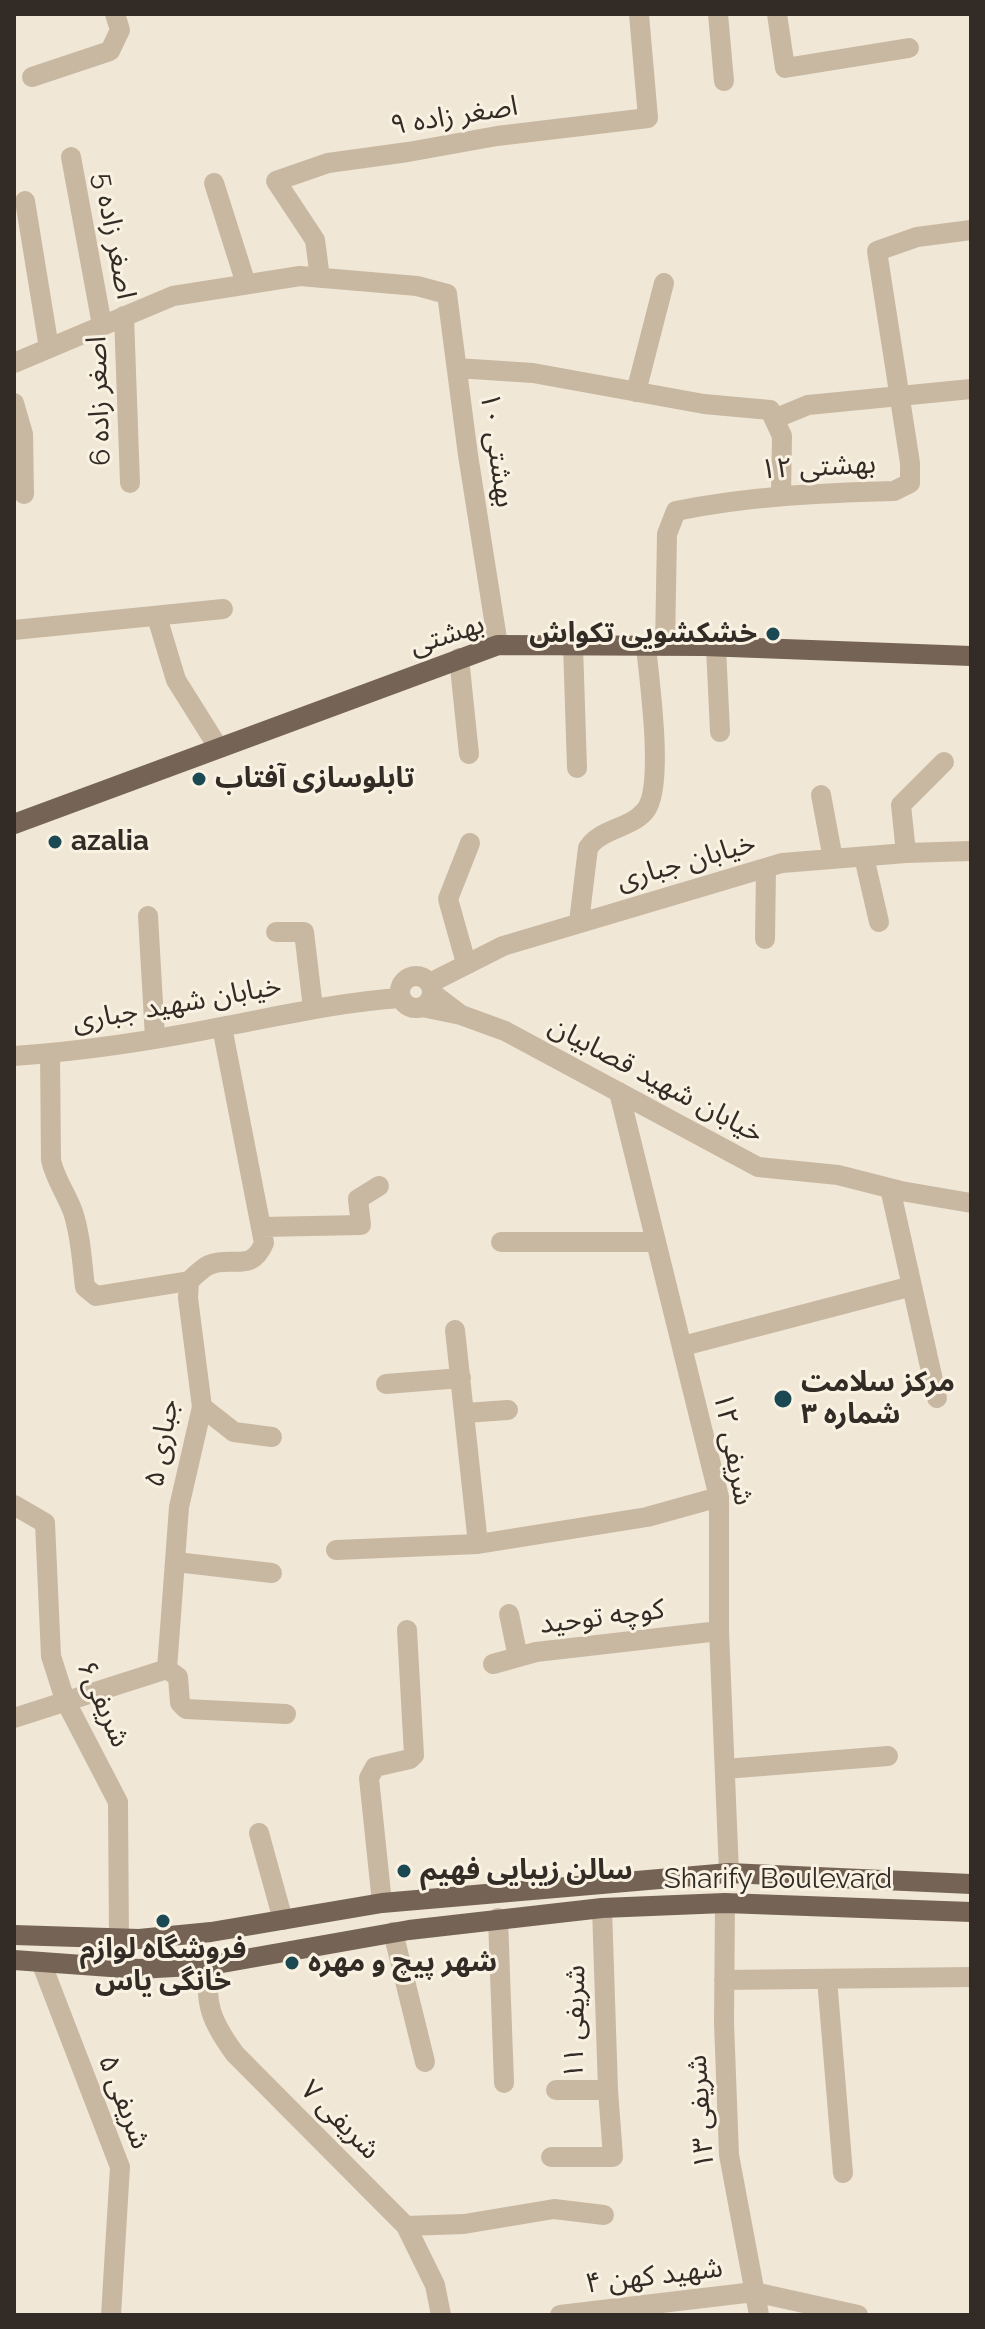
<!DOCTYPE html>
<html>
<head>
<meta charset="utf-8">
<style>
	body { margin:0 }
	#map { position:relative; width:985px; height:2329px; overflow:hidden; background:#f1e7d6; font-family:Raleway,sans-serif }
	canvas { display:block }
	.frame { position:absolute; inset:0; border:16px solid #332b25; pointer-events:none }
</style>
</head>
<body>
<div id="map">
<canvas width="985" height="2329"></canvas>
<div class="frame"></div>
</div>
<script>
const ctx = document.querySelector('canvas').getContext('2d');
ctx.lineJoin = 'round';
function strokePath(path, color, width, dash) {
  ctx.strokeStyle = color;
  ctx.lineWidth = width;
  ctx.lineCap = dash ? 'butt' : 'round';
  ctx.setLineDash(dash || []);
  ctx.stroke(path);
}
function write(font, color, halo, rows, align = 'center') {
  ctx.font = font + ' Raleway,"Noto Sans Arabic",sans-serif';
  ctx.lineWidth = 6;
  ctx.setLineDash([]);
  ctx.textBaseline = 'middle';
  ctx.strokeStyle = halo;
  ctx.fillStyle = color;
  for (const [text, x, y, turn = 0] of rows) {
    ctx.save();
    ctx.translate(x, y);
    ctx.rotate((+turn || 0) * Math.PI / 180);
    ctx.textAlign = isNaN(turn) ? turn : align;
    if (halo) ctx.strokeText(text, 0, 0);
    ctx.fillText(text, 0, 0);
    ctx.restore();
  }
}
const minor = new Path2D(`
	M718,14L724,81
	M777,14L785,68L909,48
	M32,77L110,51L120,30L115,14
	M71,157L102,325
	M214,183L246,284
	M25,201L49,348
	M320,278L315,240L276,181L328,163L408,152L497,136L648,118L639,14
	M124,316L130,483
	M14,363L173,296L300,276L417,286L447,294L468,455L498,645
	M457,368L533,373L704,404L770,410L782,436L781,495
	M636,392L664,283
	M14,403L23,434L24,494
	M774,419L808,405L971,389
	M157,617L176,680L218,747
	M14,630L223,609
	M573,645L577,768
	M665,646L667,534L676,511C749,496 821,493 894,491L910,483V463L877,251L917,237L971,230
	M716,647L720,732
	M459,658L469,754
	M821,795L833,859
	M906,853L901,805L944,762
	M864,857L879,922
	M148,916L155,1038
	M579,922L588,848C601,828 630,829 645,811C665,788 649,679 646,646
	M276,932H304L313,1008
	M765,939L766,868
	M466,963L448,899L470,843
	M400 992a16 16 0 1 1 32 0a16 16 0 1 1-32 0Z
	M430,983L503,946L782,863L906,853L971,851
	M422,1007L461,1015L432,993
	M461,1015L505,1031L758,1167L838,1175L901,1191L971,1203
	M50,1053L51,1160C55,1179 66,1193 73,1212C81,1236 82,1263 85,1287L96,1296L189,1281
	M14,1056C85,1051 157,1040 226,1026C284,1015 341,1002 401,998
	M619,1092L719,1497V1631L729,1873
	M890,1188L937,1398
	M262,1227L361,1225L358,1199L379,1186
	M501,1242H655
	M455,1330L478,1544
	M683,1346L912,1286
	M386,1384L461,1378
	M202,1407L234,1432L272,1437
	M465,1413L508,1410
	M14,1505L45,1523L51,1656L65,1700L118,1802L119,1940
	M336,1550L478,1544L647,1517L719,1497
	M176,1562L272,1573
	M509,1614L518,1657
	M493,1664L536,1652L719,1631
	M167,1669L178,1677L180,1703L186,1709L286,1714
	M14,1718L167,1669L179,1507L202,1407L188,1298L189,1281C195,1276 202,1268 209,1265C232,1255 251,1274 264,1243L222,1027
	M725,1769L888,1756
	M259,1833L283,1920
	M382,1903L369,1778L375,1767L410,1759L414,1755L407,1630
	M725,1903L724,2023L729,2155L759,2315
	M498,1918L504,2083
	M393,1932L425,2062
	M41,1962L120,2167L111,2315
	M211,1965C202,2002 213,2024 235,2054L406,2226L435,2285L441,2315
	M827,1979L843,2173
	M724,1980L971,1977
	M556,2090H608L602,1908
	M551,2157H613L608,2090
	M406,2226L464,2224L554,2209L604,2215
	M560,2315L754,2292L858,2315`);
const major = new Path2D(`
	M14,824L498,645L704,646L971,656
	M14,1935L139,1939L211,1932L382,1903L729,1873L971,1884
	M14,1960L138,1969L211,1965L409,1930L602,1908L725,1903L971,1912`);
const markers = [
	[773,634,8,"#1a4954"],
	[199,779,8,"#1a4954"],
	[55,842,8,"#1a4954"],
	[783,1399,10,"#1a4954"],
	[404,1871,8,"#1a4954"],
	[163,1921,8,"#1a4954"],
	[292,1963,8,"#1a4954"]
];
const streetNames = [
	["اصغر زاده ۹",454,116,-9],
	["اصغر زاده 5",114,236,79],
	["اصغر زاده 6",99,401,-92],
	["بهشتی ۱۰",497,450,82],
	["بهشتی ۱۲",818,467,-3],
	["بهشتی",447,635,-18],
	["خیابان جباری",686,862,-16],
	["خیابان شهید جباری",177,1004,-10],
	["خیابان شهید قصابیان",656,1080,28],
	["جباری ۵",162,1443,-80],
	["شریفی ۱۲",733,1449,79],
	["کوچه توحید",602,1617,-7],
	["شریفی۶",103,1704,66],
	["Sharify Boulevard",778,1880],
	["شریفی ۱۱",575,2022,-89],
	["شریفی ۵",124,2102,69],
	["شریفی ۱۳",701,2112,-94],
	["شریفی ۷",340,2120,45],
	["شهید کهن ۴",654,2276,-7]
];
const poiNames = [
	["خشکشویی تکواش",757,634,"right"],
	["تابلوسازی آفتاب",215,779],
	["azalia",71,842],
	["مرکز سلامت",801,1383],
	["شماره ۳",801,1415],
	["سالن زیبایی فهیم",420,1871],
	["فروشگاه لوازم",163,1950,"center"],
	["خانگی یاس",163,1982,"center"],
	["شهر پیچ و مهره",308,1963]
];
strokePath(minor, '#c8b8a2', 20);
strokePath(major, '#756455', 20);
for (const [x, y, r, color] of markers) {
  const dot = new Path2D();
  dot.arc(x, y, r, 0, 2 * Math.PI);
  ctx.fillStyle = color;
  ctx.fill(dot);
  strokePath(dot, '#f9f1e2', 3);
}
write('28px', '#332b25', '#f9f1e2', streetNames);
write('bold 28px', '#332b25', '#f9f1e2', poiNames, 'left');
</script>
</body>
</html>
